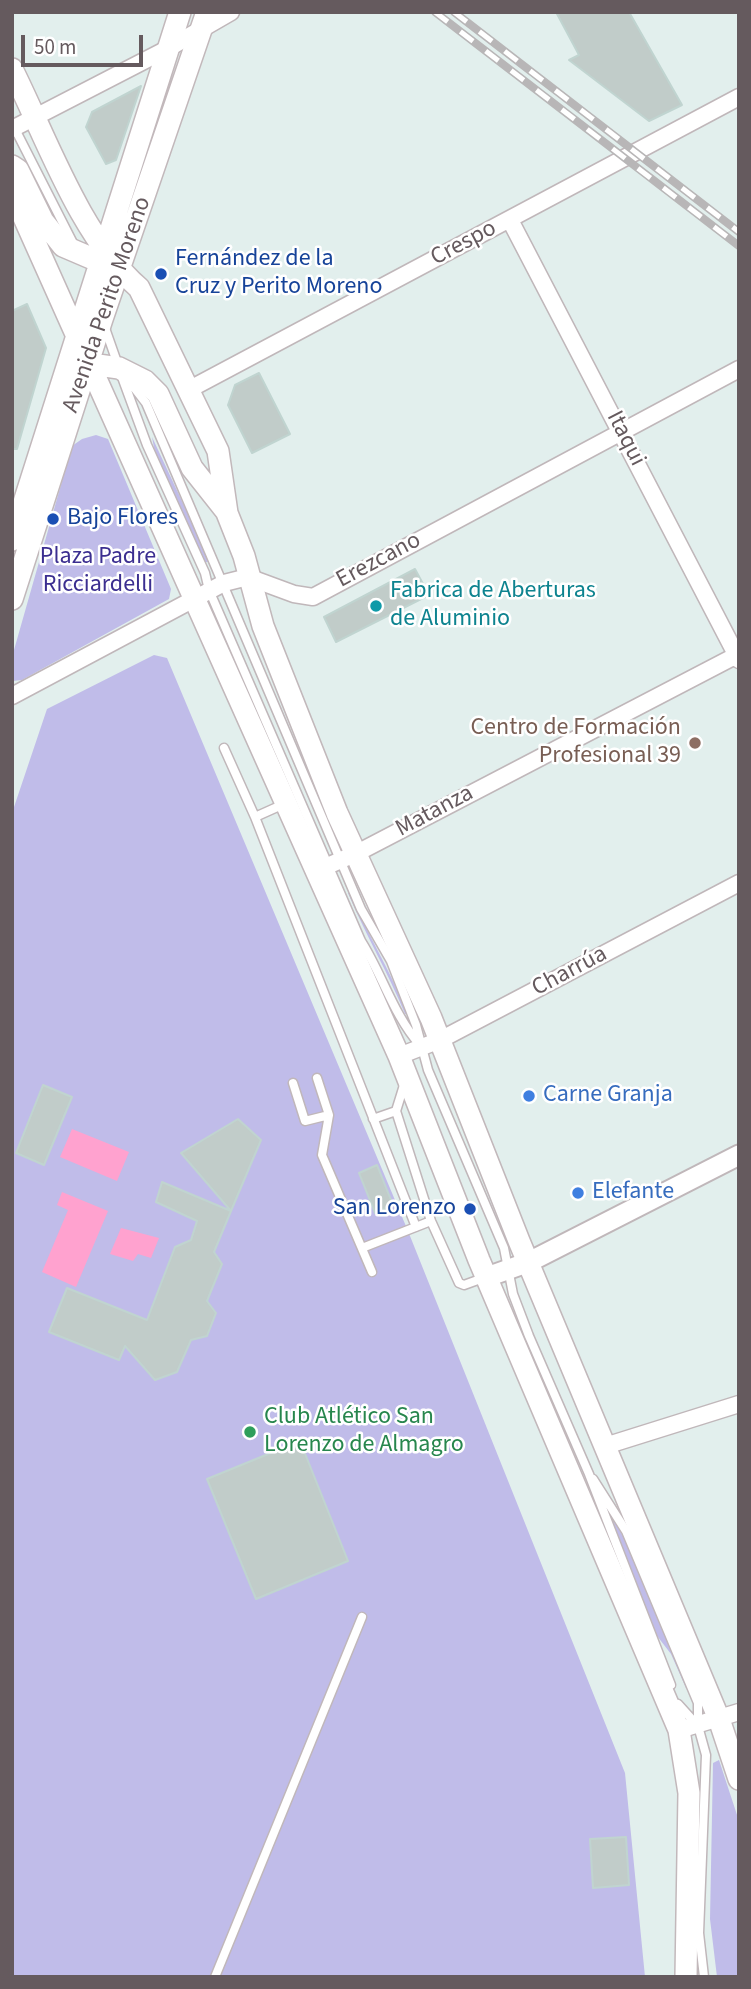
<!DOCTYPE html>
<html>
<head>
<meta charset="utf-8">
<style>
	body { margin:0 }
	#map { position:relative; width:751px; height:1989px; overflow:hidden; background:#e2efed; font-family:"Source Sans 3",sans-serif }
	canvas { display:block }
	.frame { position:absolute; inset:0; border:14px solid #655a5e; pointer-events:none }
	.scale { position:absolute; left:21px; top:35px; width:122px; height:32px; box-sizing:border-box; border:4px solid #655a5e; border-top:0; padding-left:9px; font-size:21px; line-height:24px; white-space:nowrap; color:#655a5e; -webkit-text-stroke:5px #fff; paint-order:stroke }
</style>
</head>
<body>
<div id="map">
<canvas width="751" height="1989"></canvas>
<div class="frame"></div>
<div class="scale">50 m</div>
</div>
<script>
const ctx = document.querySelector('canvas').getContext('2d');
ctx.lineJoin = 'round';
function paint(path, color) {
  ctx.fillStyle = color;
  ctx.fill(path, 'evenodd');
}
function strokePath(path, color, width, dash) {
  ctx.strokeStyle = color;
  ctx.lineWidth = width;
  ctx.lineCap = dash ? 'butt' : 'round';
  ctx.setLineDash(dash || []);
  ctx.stroke(path);
}
function write(font, color, halo, rows, align = 'center') {
  ctx.font = font + ' "Source Sans 3",sans-serif';
  ctx.lineWidth = 5;
  ctx.setLineDash([]);
  ctx.textBaseline = 'middle';
  ctx.strokeStyle = halo;
  ctx.fillStyle = color;
  for (const [text, x, y, turn = 0] of rows) {
    ctx.save();
    ctx.translate(x, y);
    ctx.rotate((+turn || 0) * Math.PI / 180);
    ctx.textAlign = isNaN(turn) ? turn : align;
    if (halo) ctx.strokeText(text, 0, 0);
    ctx.fillText(text, 0, 0);
    ctx.restore();
  }
}
const green = new Path2D(`
	M96,435L108,439L171,589L169,599L22,680L12,681V657L72,446L82,439Z
	M152,437L210,561L204,563L156,458Z
	M154,655L167,658L408,1231L625,1773L645,1977H12V813L47,709Z
	M350,892C367,934 391,972 408,1014H405C388,972 365,934 348,893Z
	M598,1490L624,1538L688,1687L686,1688L671,1654L654,1632Z
	M719,1760L739,1821V1977H717L710,1919L713,1763Z`);
const water = new Path2D(`
	M72,1129L129,1152L117,1181L60,1157Z
	M62,1192L108,1211L76,1287L42,1272L68,1210L57,1205Z
	M121,1228L159,1238L151,1258L138,1254L133,1261L110,1254Z`);
const building = new Path2D(`
	M556,12H629L682,105L649,121L569,60L579,55Z
	M141,86L116,160L106,164L86,127L92,112Z
	M27,304L46,348L17,449H12V311Z
	M259,373L290,434L252,453L228,405L235,385Z
	M415,569L429,595L336,642L324,617Z
	M43,1085L72,1097L44,1165L16,1153Z
	M238,1119L261,1140L231,1211L181,1153Z
	M377,1165L393,1205L375,1213L359,1173Z
	M162,1182L231,1211L214,1252L222,1264L207,1301L216,1313L207,1336L191,1340L177,1372L155,1380L125,1346L119,1360L49,1332L67,1288L147,1320L175,1247L191,1240L197,1221L156,1202Z
	M300,1441L348,1561L256,1599L207,1479Z
	M626,1837L629,1885L593,1888L590,1839Z`);
const service = new Path2D(`
	M14,127L75,247
	M105,328L118,365
	M122,377L147,445L205,573L209,590L361,941C382,974 394,1016 420,1045
	M129,381L146,403L361,909L391,961L416,1025L428,1070L504,1248L513,1294L529,1336L589,1474L671,1685
	M224,748L255,817L416,1227
	M255,817L284,804
	M317,1078L329,1115L322,1155L372,1272
	M405,1082L396,1111L431,1221L459,1283L464,1285L486,1277
	M293,1083L305,1121L329,1115
	M373,1119L396,1111
	M362,1248L431,1221
	M593,1479L626,1531L698,1703V1726L706,1755L699,1933L704,1977
	M678,1704L697,1725
	M215,1977L362,1617`);
const minor = new Path2D(`
	M12,129L167,49L231,12
	M510,220L739,660
	M190,389L739,97
	M12,696L224,583L248,577L294,594L313,597L739,369
	M316,871L357,853L739,654
	M399,1056L440,1040L739,883
	M605,1446L739,1404
	M679,1730L739,1712`);
const tertiary = new Path2D(`
	M487,1277L529,1262L739,1155`);
const secondary = new Path2D(`
	M12,69C47,139 80,236 139,288L218,451L227,513L244,556L263,626L337,813L431,1018L519,1241L719,1719L739,1779
	M12,166L18,170L43,221L63,246L112,267
	M12,191L399,1056L479,1260L679,1730L689,1793L686,1977
	M77,362L119,368L145,381L158,394L192,468L226,511
	M12,540L180,12
	M12,599L102,319L207,12`);
const rail = new Path2D(`
	M435,12L739,246
	M454,12L739,232`);
const markers = [
	[161,274,7,"#1a4fb4"],
	[53,519,7,"#1a4fb4"],
	[376,606,7,"#0f9aa8"],
	[695,743,7,"#8d6e63"],
	[529,1096,7,"#3f7fe0"],
	[578,1193,7,"#3f7fe0"],
	[470,1209,7,"#1a4fb4"],
	[250,1432,7,"#2e9e5b"]
];
const streetNames = [
	["Crespo",464,244,-28],
	["Avenida Perito Moreno",108,305,-71],
	["Itaqui",625,439,63],
	["Erezcano",379,561,-28],
	["Matanza",435,812,-28],
	["Charrúa",570,972,-28]
];
const transitNames = [
	["Fernández de la",175,260],
	["Cruz y Perito Moreno",175,288],
	["Bajo Flores",67,519],
	["San Lorenzo",456,1209,"right"]
];
const parkNames = [
	["Plaza Padre",98,558],
	["Ricciardelli",98,586]
];
const cultureNames = [
	["Fabrica de Aberturas",390,592],
	["de Aluminio",390,620]
];
const educationNames = [
	["Centro de Formación",681,729],
	["Profesional 39",681,757]
];
const shopNames = [
	["Carne Granja",543,1096],
	["Elefante",592,1193]
];
const leisureNames = [
	["Club Atlético San",264,1418],
	["Lorenzo de Almagro",264,1446]
];
paint(green, '#c0bce9');
paint(water, '#ffa2cf');
paint(building, '#c1ccc9');
strokePath(building, '#c0d4d0', 2);
strokePath(service, '#c0b7ba', 11);
strokePath(minor, '#c0b7ba', 19);
strokePath(tertiary, '#c0b7ba', 23);
strokePath(secondary, '#c2b8bb', 24);
strokePath(service, '#fff', 8);
strokePath(minor, '#fff', 16);
strokePath(tertiary, '#fff', 19);
strokePath(secondary, '#fff', 21);
strokePath(rail, '#b8b6b7', 8);
strokePath(rail, '#fff', 5, [16]);
for (const [x, y, r, color] of markers) {
  const dot = new Path2D();
  dot.arc(x, y, r, 0, 2 * Math.PI);
  ctx.fillStyle = color;
  ctx.fill(dot);
  strokePath(dot, '#fff', 2.5);
}
write('24px', '#655a5e', '#fff', streetNames);
write('24px', '#164399', '#fff', transitNames, 'left');
write('24px', '#3b2e90', '#fff', parkNames);
write('24px', '#0d838f', '#fff', cultureNames, 'left');
write('24px', '#785e54', '#fff', educationNames, 'right');
write('24px', '#366cbe', '#fff', shopNames, 'left');
write('24px', '#27864d', '#fff', leisureNames, 'left');
</script>
</body>
</html>
